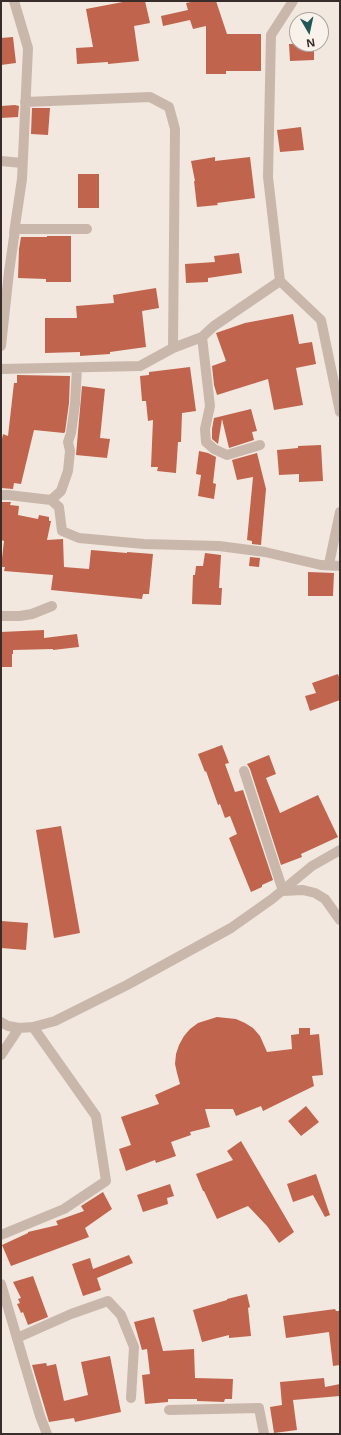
<!DOCTYPE html>
<html>
<head>
<meta charset="utf-8">
<style>
  body { margin:0 }
  #map { position:relative; width:341px; height:1435px; overflow:hidden; background:#f2e8df; font-family:"Noto Sans",sans-serif }
  canvas { display:block }
  .frame { position:absolute; inset:0; border:2px solid #382d2a; pointer-events:none }
  .north { position:absolute; left:289px; top:12px; width:40px; height:40px; box-sizing:border-box; background:#f9f2eb; border:1px solid #aca39e; border-radius:50%; rotate:171deg; font-size:11px; font-weight:700; line-height:16px; text-align:center; color:#382d2a }
  .north::after { content:''; display:block; margin:auto; width:14px; height:18px; background:#215758; clip-path:polygon(50% 0,100% 100%,50% 72%,0 100%) }
</style>
</head>
<body>
<div id="map">
<canvas width="341" height="1435"></canvas>
<div class="frame"></div>
<div class="north">N</div>
</div>
<script>
const ctx = document.querySelector('canvas').getContext('2d');
ctx.lineJoin = 'round';
function fill(path, color) { ctx.fillStyle = color; ctx.fill(path, 'evenodd'); }
const poly = rows => new Path2D(rows.map(r => 'M' + r).join(''));
function trace(path, color, width, dash) { ctx.strokeStyle = color; ctx.lineWidth = width; ctx.lineCap = dash ? 'butt' : 'round'; ctx.setLineDash(dash || []); ctx.stroke(path); }
fill(poly([
  [128,1,145,1,150,23,134,26,139,61,108,64,108,62,77,64,76,48,93,47,86,9],
  [196,1,216,1,227,34,261,34,261,71,226,71,226,74,206,74,206,26,193,29,190,20,163,26,161,16,188,10,186,3],
  [13,37,16,63,1,65,1,38],
  [289,44,314,44,314,60,290,61],
  [15,105,19,106,18,117,1,118,1,106],
  [32,108,50,108,48,135,31,134],
  [301,127,304,150,280,152,277,130],
  [215,157,215,161,250,157,255,198,217,203,218,205,197,207,194,181,195,181,191,161],
  [78,174,99,174,99,208,78,208],
  [47,236,71,236,71,282,46,282,46,279,18,278,19,249,21,237,47,237],
  [239,253,242,273,208,278,208,282,186,283,185,264,215,262,214,256],
  [156,288,159,308,142,311,146,347,110,352,110,354,80,356,80,352,45,353,45,318,77,318,76,306,114,303,113,295],
  [293,314,299,344,312,342,316,364,296,368,303,405,274,410,268,379,217,395,214,385,212,366,226,361,216,333,245,323],
  [190,367,196,411,182,413,181,442,178,442,176,473,157,471,158,467,151,467,153,420,148,421,146,401,142,401,140,376,149,375,149,372],
  [17,375,70,376,69,403,65,432,64,433,34,430,21,484,14,483,13,489,1,488,1,444,3,434,8,436,14,383,17,383],
  [82,386,105,389,100,438,110,439,107,458,76,455],
  [251,409,257,431,252,432,254,440,229,448,222,419,218,444,212,439,212,429,214,418],
  [321,445,323,481,299,482,299,474,279,475,277,450,298,448,298,446],
  [199,451,208,453,216,457,213,483,216,484,214,499,198,496,201,475,196,474],
  [257,453,266,489,261,545,252,544,252,541,247,540,253,477,237,480,232,460],
  [1,502,11,502,10,505,19,506,18,515,38,519,39,515,49,517,49,521,51,521,47,540,63,539,64,567,89,569,91,550,127,553,127,552,153,554,149,594,143,594,142,599,51,590,53,575,4,571,5,567,1,567,4,541,1,540],
  [205,553,221,555,219,588,222,588,221,605,192,604,193,575,195,575,196,566,203,566],
  [250,557,260,558,259,567,249,566],
  [308,572,334,573,333,596,308,596],
  [44,630,44,638,77,634,79,647,53,650,53,649,13,650,13,654,12,654,12,667,1,667,1,632],
  [338,674,340,680,340,700,310,711,305,696,316,693,312,683],
  [222,745,229,763,225,764,235,792,243,790,273,880,262,885,262,887,251,892,229,838,237,834,230,816,225,818,220,804,218,805,206,771,205,772,198,754],
  [269,755,276,774,266,778,280,813,318,795,338,837,301,854,302,857,281,865,250,769,247,764],
  [61,826,80,933,54,938,36,830],
  [1,921,28,923,26,950,1,948],
  [217,1017,236,1019,245,1023,253,1028,260,1036,267,1052,292,1049,291,1035,299,1034,299,1028,310,1028,310,1035,319,1034,323,1075,312,1076,314,1086,263,1111,261,1106,236,1116,233,1109,205,1109,210,1127,190,1132,191,1135,171,1142,176,1156,156,1163,155,1160,126,1171,119,1149,131,1145,121,1117,159,1104,155,1095,180,1084,177,1073,175,1064,176,1054,179,1045,184,1036,190,1029,198,1023],
  [306,1106,319,1122,301,1136,288,1121],
  [241,1141,294,1232,279,1243,267,1226,248,1206,217,1219,204,1191,203,1191,196,1174,233,1160,227,1151],
  [316,1174,330,1215,325,1217,313,1195,293,1202,287,1184],
  [170,1184,174,1196,167,1198,168,1204,143,1212,137,1195],
  [103,1192,112,1209,85,1228,89,1237,11,1266,2,1245,28,1233,28,1232,58,1225,56,1221,84,1211,81,1206],
  [129,1255,133,1263,97,1278,101,1290,83,1296,72,1264,90,1258,93,1269],
  [33,1276,48,1317,28,1325,23,1312,21,1313,17,1304,20,1303,18,1299,21,1298,13,1282],
  [247,1294,250,1307,248,1308,251,1336,229,1338,229,1335,202,1342,193,1310,227,1300,227,1299],
  [335,1309,336,1311,340,1311,340,1365,333,1366,329,1332,286,1338,283,1316],
  [154,1317,163,1351,194,1349,195,1378,233,1379,232,1399,225,1399,224,1402,197,1401,197,1399,168,1399,168,1402,145,1404,142,1375,150,1374,147,1349,142,1350,134,1322],
  [110,1356,121,1412,75,1422,74,1418,49,1422,32,1365,46,1363,47,1366,56,1364,64,1401,88,1395,81,1362],
  [324,1378,325,1387,340,1384,340,1396,293,1400,297,1430,274,1433,270,1407,282,1405,280,1382]
]), '#c1644d');
trace(poly([
  [14,1,28,48,22,179,14,233],
  [25,102,150,97,169,107,175,129,173,348],
  [1,161,22,163],
  [280,281,268,177,271,35,293,1],
  [202,337,210,406,205,429,206,442,214,449,227,455,260,445],
  [1,346,9,272,15,230,19,229,87,229],
  [1,369,140,366,173,348,202,337,214,326,280,281,321,320,340,412],
  [1,495,8,495,51,500,59,507,62,531,79,538,144,544,219,546,265,552,321,565,340,566],
  [51,500,61,491,68,471,70,451,68,442,71,433,75,404,77,368],
  [329,564,340,512],
  [1,616,20,616,32,614,52,606],
  [244,771,283,891],
  [283,891,303,890,315,893,325,899,340,920],
  [1,1022,8,1026,19,1028,33,1027,55,1021,127,985,231,928,272,899,312,866,340,850],
  [1,1055,19,1028],
  [1,1235,64,1209,106,1181,96,1116,33,1027],
  [1,1284,40,1416,47,1434],
  [17,1338,71,1314,108,1301,121,1315,134,1347,131,1398],
  [169,1410,259,1408,264,1434]
]), '#cab7ab', 10);
</script>
</body>
</html>
